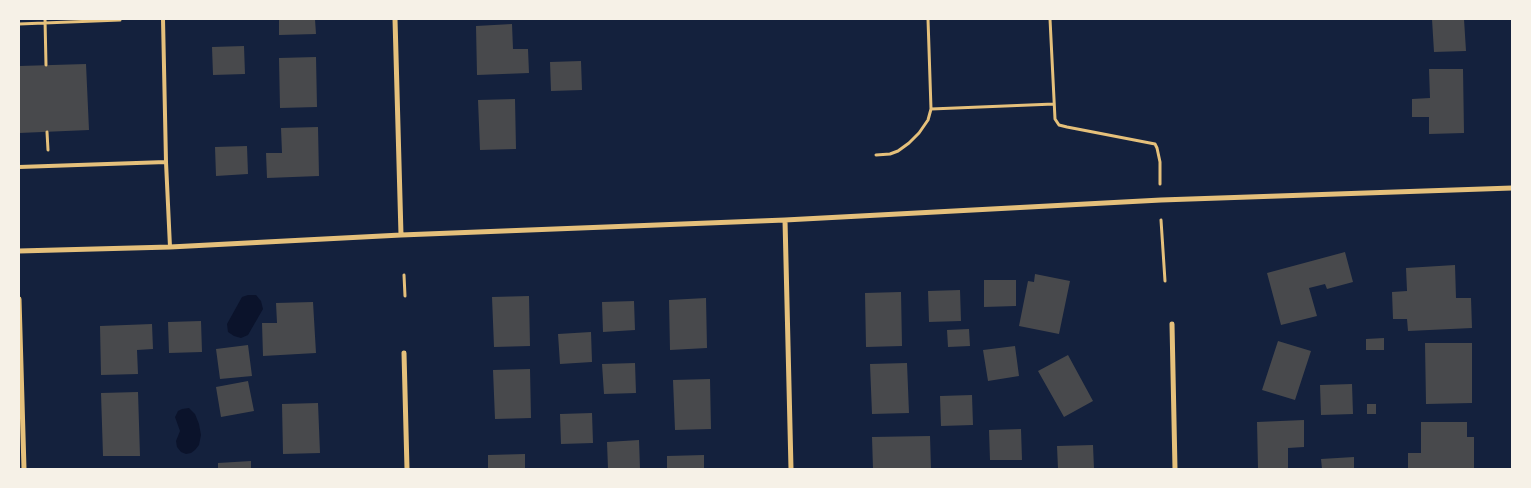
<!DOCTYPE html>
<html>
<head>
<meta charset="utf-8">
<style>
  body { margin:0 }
  #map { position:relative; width:1531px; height:488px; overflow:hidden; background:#14213d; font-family:Inter,sans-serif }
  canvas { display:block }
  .frame { position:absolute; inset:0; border:20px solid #f6f1e7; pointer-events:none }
</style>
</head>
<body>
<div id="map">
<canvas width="1531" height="488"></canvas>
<div class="frame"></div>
</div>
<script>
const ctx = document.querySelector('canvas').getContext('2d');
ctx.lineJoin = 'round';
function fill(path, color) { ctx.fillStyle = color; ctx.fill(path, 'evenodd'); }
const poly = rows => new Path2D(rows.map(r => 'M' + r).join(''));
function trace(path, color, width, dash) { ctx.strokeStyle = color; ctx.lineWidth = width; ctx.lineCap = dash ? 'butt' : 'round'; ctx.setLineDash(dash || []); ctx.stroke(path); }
fill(poly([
  [248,295,256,295,261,301,263,309,248,335,241,338,234,336,228,332,227,324,242,297],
  [189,408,195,414,199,424,201,435,199,445,195,450,191,453,186,454,181,452,177,447,176,441,180,431,175,417,178,411,182,409]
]), '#0b132b');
fill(poly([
  [279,19,315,19,316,34,279,35],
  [1432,19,1464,19,1466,51,1434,52],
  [512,24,513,49,528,49,529,73,477,75,476,26],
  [244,46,245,74,213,75,212,47],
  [316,57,317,107,280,108,279,58],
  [581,61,582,90,551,91,550,62],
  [86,64,89,130,19,133,19,66],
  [1429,69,1463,69,1464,133,1429,134,1429,117,1412,117,1412,99,1430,98],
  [515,99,516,149,480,150,478,100],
  [318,127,319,176,267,178,266,153,282,153,281,128],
  [247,146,248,174,216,176,215,147],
  [1345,252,1353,282,1327,289,1325,284,1309,288,1317,316,1281,325,1267,273],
  [1455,265,1456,298,1471,298,1472,328,1408,331,1407,319,1393,319,1392,292,1407,291,1406,268],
  [1035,274,1070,281,1059,334,1019,326,1028,281,1034,282],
  [984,280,1016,280,1016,306,984,307],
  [960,290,961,321,929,322,928,291],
  [901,292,902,346,866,347,865,293],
  [529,296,530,346,494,347,492,297],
  [706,298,707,348,670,350,669,300],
  [634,301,635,330,603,332,602,302],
  [313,302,316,353,263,356,262,323,277,323,276,303],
  [201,321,202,352,169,353,168,322],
  [152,324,153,349,137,350,138,374,101,375,100,326],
  [969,329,970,346,948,347,947,330],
  [591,332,592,362,560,364,558,334],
  [1384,338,1384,350,1366,350,1366,339],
  [1278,341,1311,351,1295,400,1262,390],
  [1425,343,1472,343,1472,403,1426,404],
  [248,345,252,376,220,379,216,349],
  [1015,346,1019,376,988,381,983,350],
  [1068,355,1093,401,1064,417,1038,371],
  [635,363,636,393,604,394,602,364],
  [907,363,909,413,872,414,870,364],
  [530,369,531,418,495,419,493,370],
  [710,379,711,429,675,430,673,380],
  [248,381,254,411,221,417,216,387],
  [1352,384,1353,414,1321,415,1320,385],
  [138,392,140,456,103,456,101,393],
  [972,395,973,425,941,426,940,396],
  [318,403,320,453,283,454,282,404],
  [1367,404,1376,404,1376,414,1367,414],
  [592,413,593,443,561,444,560,414],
  [1304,420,1304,447,1288,448,1288,469,1258,469,1257,422],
  [1421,422,1467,422,1467,437,1474,437,1474,469,1408,469,1408,453,1421,453],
  [1021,429,1022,460,990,460,989,430],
  [930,436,931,469,873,469,872,437],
  [639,440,640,469,608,469,607,442],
  [1093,445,1094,469,1058,469,1057,446],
  [525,454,525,469,488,469,488,455],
  [704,455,704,469,667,469,667,456],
  [1354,457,1354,469,1322,469,1321,459],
  [251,461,251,469,218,469,218,463]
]), '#48494c');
trace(poly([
  [45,19,46,65],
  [928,19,931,109],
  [1050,19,1055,119,1059,125,1067,127,1155,144,1157,148,1160,162,1160,184],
  [19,24,120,20],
  [47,132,48,150],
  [876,155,890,154,898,151,909,143,919,133,928,120,931,109,1054,104],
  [1161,220,1165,281],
  [404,275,405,296]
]), '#e5c07b', 3);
trace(poly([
  [166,162,170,247],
  [19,167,166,162,163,19]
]), '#e5c07b', 4);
trace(poly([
  [395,19,401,235],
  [785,220,791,469],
  [19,251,170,247,401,235,785,220,1161,200,1512,188],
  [19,299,24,469],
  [1172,324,1175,469],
  [404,353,407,469]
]), '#e5c07b', 5);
</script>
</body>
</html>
